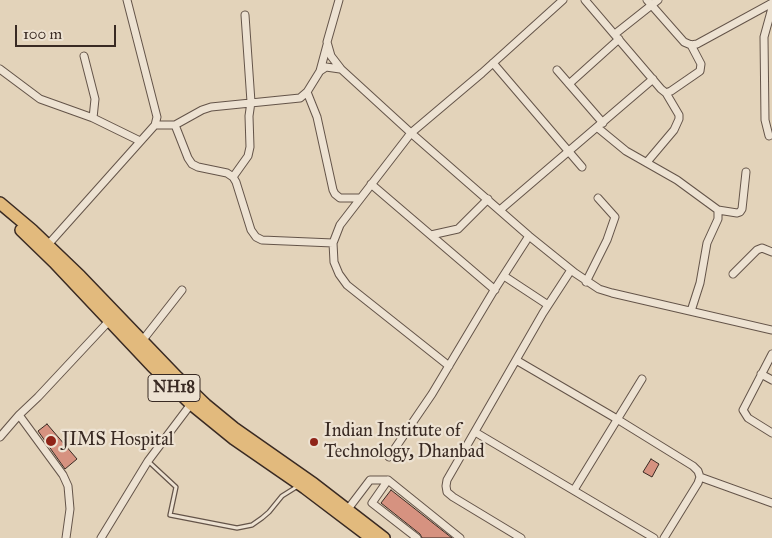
<!DOCTYPE html>
<html>
<head>
<meta charset="utf-8">
<style>
  body { margin:0 }
  #map { position:relative; width:772px; height:538px; overflow:hidden; background:#e3d3ba; font-family:"IM FELL Great Primer",serif }
  canvas { display:block }
  .scale { position:absolute; left:15px; top:25px; width:101px; height:22px; box-sizing:border-box; border:2px solid #392a23; border-top:0; padding-left:6px; font-size:15px; line-height:18px; white-space:nowrap; color:#392a23; -webkit-text-stroke:4px #ede2d2; paint-order:stroke }
</style>
</head>
<body>
<div id="map">
<canvas width="772" height="538"></canvas>
<div class="scale">100 m</div>
</div>
<script>
const ctx = document.querySelector('canvas').getContext('2d');
ctx.lineJoin = 'round';
function fill(path, color) { ctx.fillStyle = color; ctx.fill(path, 'evenodd'); }
const poly = rows => new Path2D(rows.map(r => 'M' + r).join(''));
function trace(path, color, width, dash) { ctx.strokeStyle = color; ctx.lineWidth = width; ctx.lineCap = dash ? 'butt' : 'round'; ctx.setLineDash(dash || []); ctx.stroke(path); }
function write(font, color, halo, rows, align = 'center') {
  ctx.font = font + ' "IM FELL Great Primer",serif'; ctx.lineWidth = 4.5; ctx.setLineDash([]); ctx.textBaseline = 'middle'; ctx.strokeStyle = halo; ctx.fillStyle = color; for (const [text, x, y, turn = 0] of rows) {
    ctx.save(); ctx.translate(x, y); ctx.rotate((+turn || 0) * Math.PI / 180); ctx.textAlign = isNaN(turn) ? turn : align; if (halo) ctx.strokeText(text, 0, 0); ctx.fillText(text, 0, 0); ctx.restore();
  }
}
const building = poly([
  [47,424,77,459,65,469,38,431,47,424],
  [651,459,659,464,652,477,643,472,651,459],
  [391,490,452,538,422,538,420,534,381,503,391,490]
]);
fill(building, '#d69280');
trace(building, '#392a23', 1);
const service = poly([
  [148,461,176,487,170,515,237,528,252,525,262,518,269,512,282,496,298,486]
]);
const minor = poly([
  [339,0,327,42,331,56,341,69,411,133,529,236,575,273,599,289,612,293,772,330],
  [585,0,661,89,666,93,671,91,700,71,701,64,691,45],
  [647,0,684,42,691,45,697,44,772,3],
  [615,34,658,0],
  [84,56,95,99,93,118],
  [493,63,582,167],
  [0,69,40,99,93,118,140,141],
  [557,70,603,123],
  [320,71,327,45],
  [569,84,619,39],
  [307,92,317,117,333,190,335,194,340,198,360,198],
  [155,125,175,125,202,110,211,107,300,98,307,92,320,71,326,67,340,69],
  [175,125,188,158,192,164,198,167,227,173,233,177,236,182,251,230,256,237,262,240,333,243],
  [598,128,626,151,677,180,718,210,718,219,707,243,700,283,691,311],
  [769,136,765,120,764,37,772,8],
  [647,162,674,130,679,119,679,115,666,93],
  [233,177,248,156,250,147,249,116,251,102,245,15],
  [371,184,495,290],
  [500,210,653,79],
  [718,210,737,213,740,212,742,209,746,172],
  [431,235,458,229,488,199],
  [46,247,155,125,157,117,127,0],
  [733,274,757,250,762,248,772,252],
  [504,276,548,305],
  [586,282,607,240,615,217,598,198],
  [142,341,182,290],
  [772,354,743,410,748,418,772,433],
  [516,360,617,419,693,466,698,471,700,477,698,483,664,538],
  [449,366,347,285,339,274,334,262,333,243,340,225,411,133,482,73,563,0],
  [761,374,772,380],
  [19,415,63,475,68,486,70,509,66,538],
  [475,432,654,538],
  [0,437,19,415,38,397,110,320],
  [389,457,432,394,493,292,529,236],
  [700,477,772,503],
  [574,490,642,379],
  [348,509,370,480,388,480],
  [101,538,148,461,191,404],
  [417,538,372,503,388,480,460,538],
  [521,538,453,497,447,492,446,486,447,480,543,313,571,270]
]);
const trunk = poly([
  [0,203,32,230,80,276,177,377,206,405,234,428,314,484,384,538],
  [21,230,54,262,152,366,191,404,234,439,305,488,371,538]
]);
trace(service, '#645449', 5.5);
trace(minor, '#645449', 9);
trace(trunk, '#392a23', 14);
trace(service, '#ede2d2', 3);
trace(minor, '#ede2d2', 7);
trace(trunk, '#e2ba7d', 11);
for (const [x, y, r, color] of [
  [51,441,6,"#8f2418"],
  [314,442,5,"#8f2418"]
]) { const dot = new Path2D(); dot.arc(x, y, r, 0, 2 * Math.PI); ctx.fillStyle = color; ctx.fill(dot); trace(dot, '#ede2d2', 2); }
for (const [x, y, w] of [
  [174,388,52]
]) { const box = new Path2D(); box.roundRect(x - w / 2, y - 13.5, w, 27, 4); ctx.fillStyle = '#ede2d2'; ctx.fill(box); trace(box, '#392a23', 1); }
write('bold 16px', '#392a23', null, [
  ["NH18",174,388]
]);
write('18px', '#392a23', '#ede2d2', [
  ["Indian Institute of",324,432],
  ["Technology, Dhanbad",324,453],
  ["JIMS Hospital",62,441]
], 'left');
</script>
</body>
</html>
